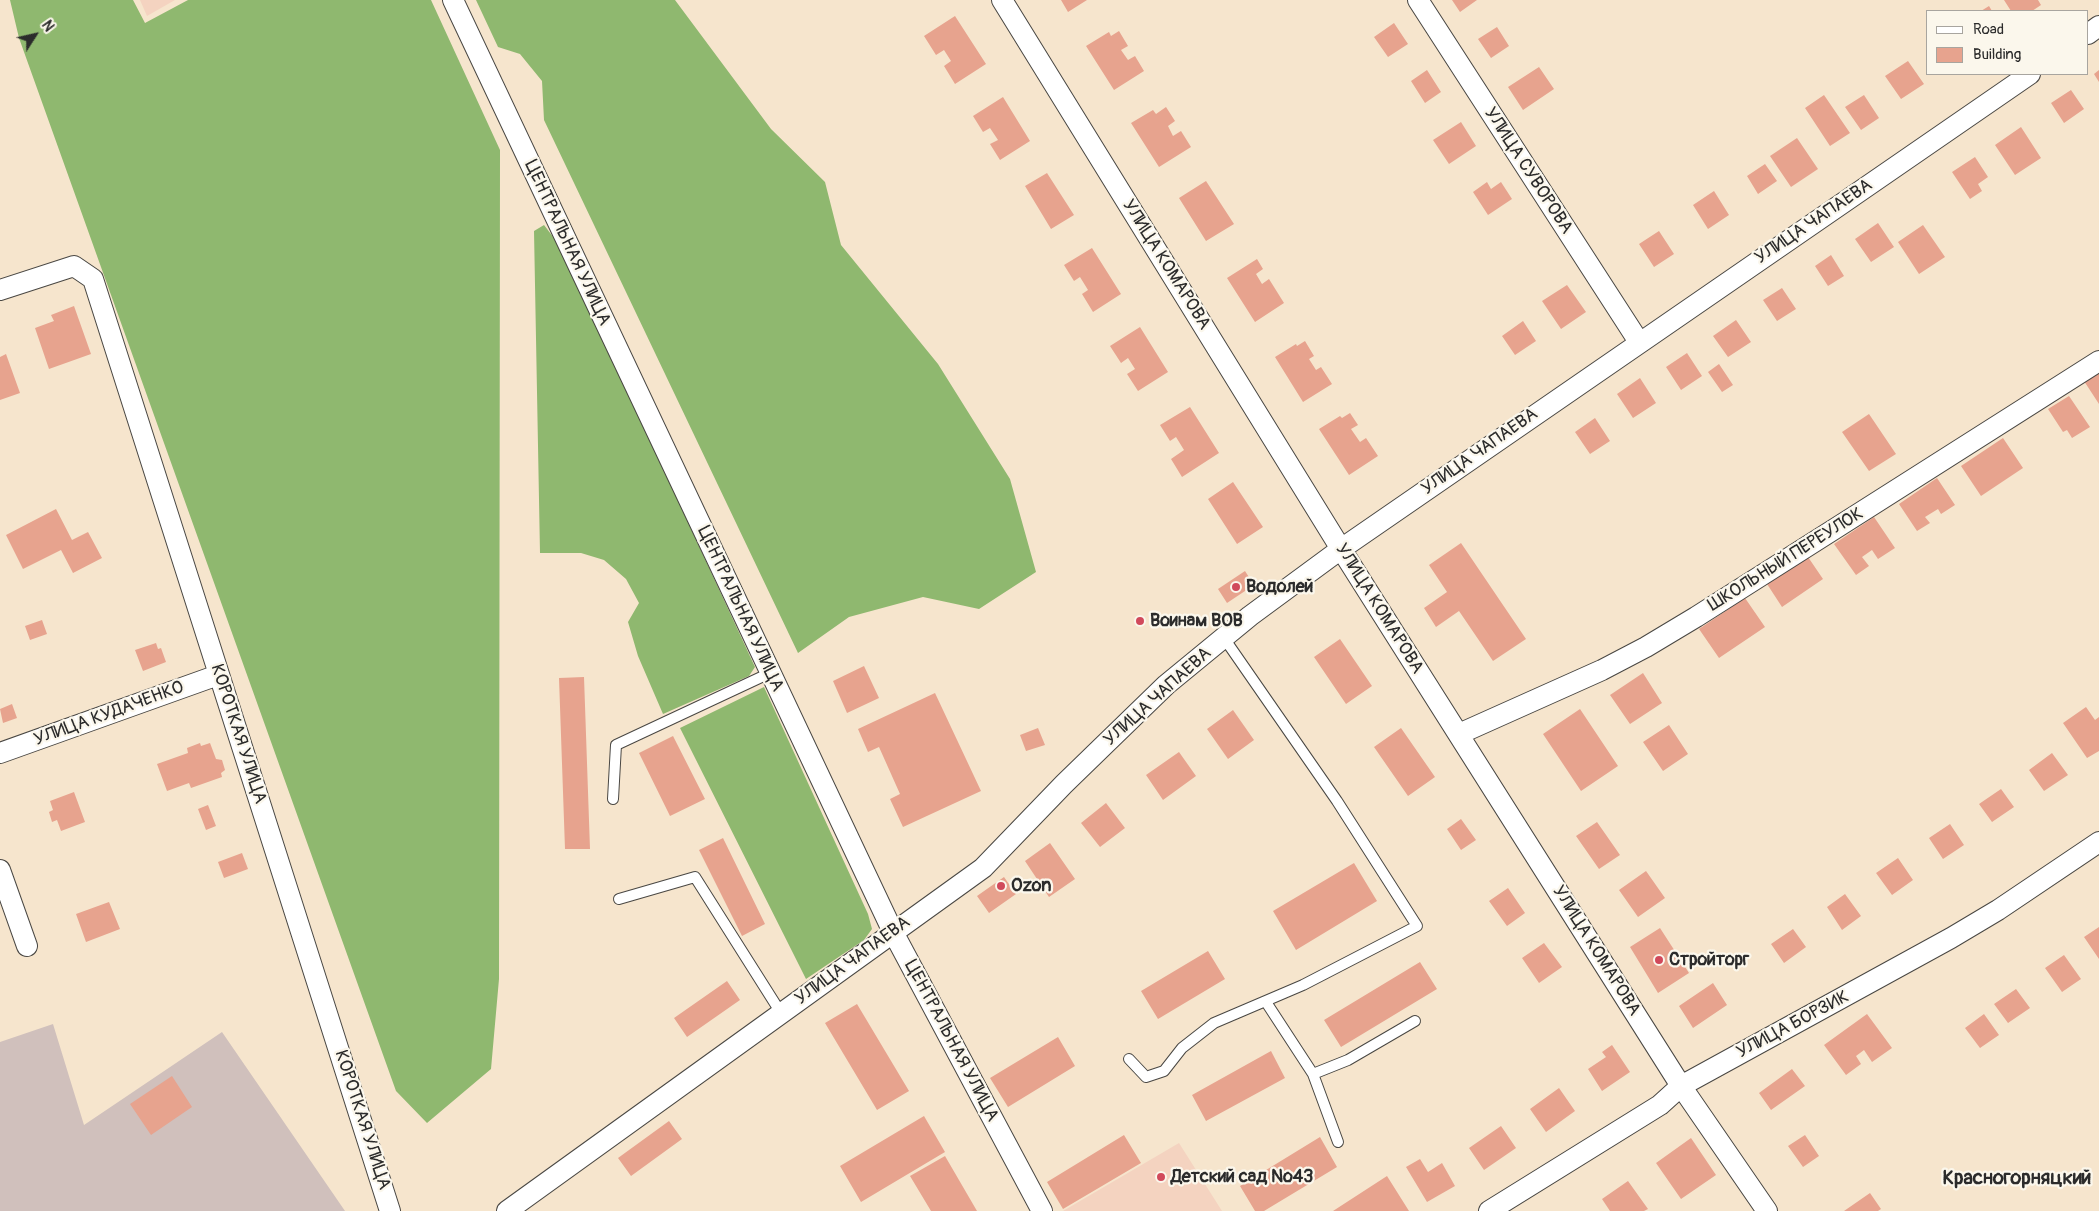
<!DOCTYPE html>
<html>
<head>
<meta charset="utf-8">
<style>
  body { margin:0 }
  #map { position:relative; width:2099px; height:1211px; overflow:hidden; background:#f6e5cd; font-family:Pangolin,sans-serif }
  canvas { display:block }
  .legend { position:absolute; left:1926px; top:10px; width:162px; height:65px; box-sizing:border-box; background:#fbf7ec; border:1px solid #a8a59f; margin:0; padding:6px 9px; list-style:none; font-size:15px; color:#2b2b2b }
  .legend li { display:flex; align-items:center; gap:10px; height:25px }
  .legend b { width:25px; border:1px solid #a8a59f }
  .north { position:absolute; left:10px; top:10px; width:50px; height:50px; -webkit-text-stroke:4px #fbf7ec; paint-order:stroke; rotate:55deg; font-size:14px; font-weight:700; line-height:20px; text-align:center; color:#2b2b2b }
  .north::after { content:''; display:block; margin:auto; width:18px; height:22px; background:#2b2b2b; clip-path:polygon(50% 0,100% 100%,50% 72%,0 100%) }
</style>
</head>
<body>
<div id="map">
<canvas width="2099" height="1211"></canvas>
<ul class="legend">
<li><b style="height:6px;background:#fff"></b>Road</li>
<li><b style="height:14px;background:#e7a38e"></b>Building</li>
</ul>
<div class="north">N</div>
</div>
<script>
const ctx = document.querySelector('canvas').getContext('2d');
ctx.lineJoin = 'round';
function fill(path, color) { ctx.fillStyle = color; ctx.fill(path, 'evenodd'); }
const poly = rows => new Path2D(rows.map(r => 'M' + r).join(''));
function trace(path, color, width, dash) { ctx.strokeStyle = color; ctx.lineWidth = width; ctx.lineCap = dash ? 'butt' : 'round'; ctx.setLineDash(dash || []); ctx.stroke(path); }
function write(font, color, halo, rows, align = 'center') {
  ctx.font = font + ' Pangolin,sans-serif'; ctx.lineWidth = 4.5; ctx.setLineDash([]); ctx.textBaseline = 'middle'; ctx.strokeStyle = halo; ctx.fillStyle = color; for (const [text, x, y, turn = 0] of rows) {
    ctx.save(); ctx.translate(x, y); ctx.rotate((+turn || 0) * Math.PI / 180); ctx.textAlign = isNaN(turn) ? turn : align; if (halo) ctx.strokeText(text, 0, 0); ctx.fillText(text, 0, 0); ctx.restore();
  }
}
fill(poly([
  [140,0,175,0,147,16],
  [1179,1143,1222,1211,1063,1211]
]), '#f4d3c0');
fill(poly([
  [53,1024,84,1125,222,1032,345,1211,0,1211,0,1042]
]), '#d0c0bc');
fill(poly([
  [10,0,133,0,145,23,188,0,431,0,500,150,499,979,491,1069,427,1123,396,1091,19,38],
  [476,0,675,0,771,129,825,182,841,245,938,364,1010,479,1036,572,979,609,923,597,849,617,798,653,544,120,542,81,520,54,498,47],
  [544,225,557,242,568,263,755,667,749,676,663,714,638,656,628,622,639,603,626,579,604,560,581,553,540,553,534,231],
  [764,687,868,914,872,929,864,940,806,979,680,728]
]), '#8fb86f');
fill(poly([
  [1061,0,1087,0,1068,12],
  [1452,0,1477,0,1460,12],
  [2004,0,2038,0,2041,5,2032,11,2011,11],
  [1989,6,1992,11,1981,11],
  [955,16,986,64,955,84,944,66,951,61,944,50,936,55,924,36],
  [1394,23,1408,44,1388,57,1374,37],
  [1497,27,1509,46,1491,58,1478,39],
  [1119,31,1128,46,1121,50,1128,60,1135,56,1144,71,1114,90,1086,46,1109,32,1111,36],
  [1908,61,1924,84,1901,99,1885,76],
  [1539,67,1554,89,1523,110,1508,87],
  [1427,70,1441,92,1425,103,1411,81],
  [2099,70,2099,82,2094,74],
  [2071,90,2084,109,2064,123,2051,103],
  [1824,95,1850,133,1830,146,1805,108],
  [1864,95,1879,118,1861,130,1845,107],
  [1003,97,1030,141,1000,160,990,144,998,140,990,128,983,132,973,116],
  [1166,107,1175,121,1168,126,1173,136,1181,131,1191,147,1159,167,1131,123,1153,110,1156,114],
  [1461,122,1476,146,1449,164,1433,140],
  [2021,127,2041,158,2015,175,1995,145],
  [1797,138,1818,169,1791,187,1770,156],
  [1975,157,1988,177,1978,184,1982,191,1970,199,1952,172],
  [1765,164,1777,181,1758,194,1747,176],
  [1047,173,1074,215,1051,229,1025,186],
  [1206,181,1234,224,1206,241,1179,198],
  [1487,182,1491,189,1501,182,1512,199,1488,215,1473,192],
  [1714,191,1729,215,1708,229,1693,205],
  [1878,223,1894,247,1871,262,1855,239],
  [1923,225,1945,257,1919,274,1898,242],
  [1659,231,1674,254,1654,267,1639,244],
  [1092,248,1121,294,1093,312,1082,294,1088,290,1080,277,1074,281,1064,265],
  [1831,255,1844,276,1828,286,1815,266],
  [1257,259,1263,269,1256,274,1262,284,1269,279,1284,303,1255,322,1227,278],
  [1567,285,1586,312,1561,329,1542,301],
  [1782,288,1796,309,1777,321,1763,300],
  [74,306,91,354,49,369,35,328,54,321,51,315],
  [1736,320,1751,342,1728,357,1713,336],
  [1523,321,1536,341,1515,355,1502,336],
  [1140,327,1168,372,1138,391,1127,374,1135,369,1128,358,1121,363,1110,346],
  [1305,341,1314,356,1309,359,1316,370,1321,367,1332,384,1303,402,1275,357,1296,344,1297,346],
  [1687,353,1702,376,1681,390,1666,367],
  [6,354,20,393,0,400,0,357],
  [1719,364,1733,385,1722,392,1708,372],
  [2099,371,2099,404,2084,381],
  [1640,378,1656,403,1633,418,1617,394],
  [2069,396,2090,427,2072,438,2067,430,2063,432,2048,409],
  [1190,407,1219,453,1182,477,1171,459,1184,450,1176,437,1170,441,1160,425],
  [1350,413,1358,425,1351,429,1360,442,1366,438,1378,456,1349,475,1319,429,1340,416,1342,418],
  [1869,414,1896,454,1869,471,1842,432],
  [1595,418,1610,441,1590,454,1575,432],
  [2003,438,2023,468,1981,496,1961,466],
  [1937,478,1955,505,1941,514,1938,509,1925,517,1930,523,1917,531,1899,504],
  [1233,482,1263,527,1237,544,1208,499],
  [56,509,72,540,88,532,102,558,73,573,61,550,23,569,6,535],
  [1874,517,1895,548,1878,559,1872,550,1862,557,1869,566,1856,575,1834,544],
  [1461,543,1526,639,1493,661,1459,611,1436,627,1424,608,1447,592,1429,565],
  [1808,557,1823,579,1782,607,1767,584],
  [1245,571,1254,585,1227,603,1218,589],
  [1745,598,1765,627,1719,658,1699,629],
  [42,620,47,634,30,640,25,626],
  [1340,639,1372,686,1346,704,1314,657],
  [156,643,158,649,161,648,166,662,143,671,135,650],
  [864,666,879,698,847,713,833,681],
  [1643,673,1662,703,1630,724,1610,695],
  [584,677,590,849,565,849,559,678],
  [935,693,981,791,903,827,890,799,900,794,879,747,868,752,858,729],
  [12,704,17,718,3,723,0,709],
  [2086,707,2095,720,2099,717,2099,751,2087,758,2063,723],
  [1580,709,1618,766,1581,791,1543,734],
  [1233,710,1254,740,1228,759,1207,729],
  [1669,725,1688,754,1663,771,1643,742],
  [1038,728,1045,745,1026,751,1020,735],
  [1401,728,1435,777,1408,796,1374,747],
  [673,736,705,799,670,816,639,753],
  [200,743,201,746,210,743,216,759,222,760,225,770,221,773,222,777,191,788,189,783,167,791,157,764,188,753,187,748],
  [1179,752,1196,776,1163,800,1146,775],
  [2052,753,2068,775,2044,791,2029,770],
  [2001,789,2014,807,1992,822,1979,804],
  [74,792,85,822,61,831,57,820,52,822,49,812,53,810,50,801],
  [1106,803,1125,828,1100,847,1081,823],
  [208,805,216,826,206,830,198,809],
  [1461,819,1476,840,1461,850,1447,829],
  [1597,822,1620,855,1599,869,1576,836],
  [1950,824,1964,845,1943,859,1929,838],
  [723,838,765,924,742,936,699,850],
  [1050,843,1075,879,1049,897,1025,861],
  [242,853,248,869,224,878,218,862],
  [1898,858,1913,880,1892,895,1876,873],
  [1354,863,1377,901,1296,950,1273,911],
  [1646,871,1665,898,1638,917,1619,890],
  [1004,877,1016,894,989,913,977,896],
  [1508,888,1525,913,1507,926,1489,901],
  [1845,894,1861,916,1842,930,1827,907],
  [109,902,120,929,86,942,76,914],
  [2099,927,2099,959,2084,937],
  [1660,928,1689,973,1658,993,1630,947],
  [1793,929,1806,947,1784,963,1771,944],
  [1544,943,1562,967,1539,983,1522,958],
  [1208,951,1225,979,1158,1019,1141,991],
  [2064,955,2081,979,2062,992,2045,968],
  [1420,962,1437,989,1341,1047,1324,1020],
  [727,981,740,1000,687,1037,674,1018],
  [1713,983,1727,1005,1693,1028,1679,1006],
  [2016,989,2030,1008,2008,1023,1994,1004],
  [857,1004,909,1091,877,1110,825,1023],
  [1867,1014,1892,1048,1872,1062,1864,1050,1856,1056,1861,1064,1846,1075,1824,1045],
  [1984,1014,1999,1035,1980,1048,1965,1028],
  [1058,1037,1075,1066,1008,1107,990,1078],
  [1612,1045,1630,1072,1602,1091,1588,1069,1606,1057,1602,1052],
  [1271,1051,1285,1078,1206,1121,1192,1095],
  [1792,1069,1805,1086,1771,1110,1759,1093],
  [172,1076,192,1107,151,1135,130,1104],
  [1559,1088,1575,1111,1546,1132,1530,1109],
  [924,1116,945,1152,861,1202,840,1166],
  [669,1121,682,1139,631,1176,618,1158],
  [1501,1126,1516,1148,1484,1170,1469,1148],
  [1124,1135,1141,1163,1063,1209,1047,1182],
  [1805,1135,1819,1156,1803,1167,1788,1146],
  [1320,1137,1337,1167,1264,1211,1255,1211,1240,1186],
  [1691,1138,1716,1175,1681,1199,1656,1163],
  [945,1156,977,1211,931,1211,910,1176],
  [1420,1159,1428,1172,1442,1163,1455,1186,1427,1202,1406,1167],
  [1387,1176,1409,1211,1333,1211],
  [1628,1181,1648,1209,1644,1211,1610,1211,1602,1199],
  [1870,1193,1881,1209,1878,1211,1844,1211]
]), '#e7a38e');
const service = poly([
  [613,799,616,745,770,673],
  [619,899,695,877,781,1013],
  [1266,1002,1313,1074,1338,1142],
  [1129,1059,1146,1077,1164,1071,1182,1048,1214,1023,1303,985,1417,926,1337,801,1224,638],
  [1313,1074,1348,1060,1415,1021]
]);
const minor = poly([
  [453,0,893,932,1042,1211],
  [1002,0,1341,549,1681,1086,1767,1211],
  [1418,0,1639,342],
  [2088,34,2099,26],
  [0,290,74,266,93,279,390,1211],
  [1459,734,1602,670,1646,647,1696,617,2099,361],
  [0,753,218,675],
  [0,870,27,946],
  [507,1211,983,868,1064,784,1166,685,1250,616,1341,549,2030,74],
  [1489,1211,1660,1105,1681,1086,1951,938,1998,910,2099,842]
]);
trace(service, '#494743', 12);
trace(minor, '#494743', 22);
trace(service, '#fff', 10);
trace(minor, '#fff', 20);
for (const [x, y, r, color] of [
  [1236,587,5,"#d1495b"],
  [1140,621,5,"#d1495b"],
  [1001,886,5,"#d1495b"],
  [1659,960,5,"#d1495b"],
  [1161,1177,5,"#d1495b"]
]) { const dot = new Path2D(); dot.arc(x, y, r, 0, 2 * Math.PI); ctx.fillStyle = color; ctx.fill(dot); trace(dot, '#fbf7ec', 2); }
write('18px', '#2b2b2b', '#fbf7ec', [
  ["УЛИЦА СУВОРОВА",1528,171,57],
  ["УЛИЦА ЧАПАЕВА",1814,222,-34],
  ["ЦЕНТРАЛЬНАЯ УЛИЦА",567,243,65],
  ["УЛИЦА КОМАРОВА",1166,265,58],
  ["УЛИЦА ЧАПАЕВА",1480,452,-35],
  ["ШКОЛЬНЫЙ ПЕРЕУЛОК",1786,560,-32],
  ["ЦЕНТРАЛЬНАЯ УЛИЦА",740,609,65],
  ["УЛИЦА КОМАРОВА",1379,609,58],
  ["УЛИЦА ЧАПАЕВА",1158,697,-42],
  ["УЛИЦА КУДАЧЕНКО",109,714,-20],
  ["КОРОТКАЯ УЛИЦА",238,734,72],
  ["УЛИЦА КОМАРОВА",1596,951,58],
  ["УЛИЦА ЧАПАЕВА",853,961,-36],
  ["УЛИЦА БОРЗИК",1793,1025,-28],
  ["ЦЕНТРАЛЬНАЯ УЛИЦА",951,1041,62],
  ["КОРОТКАЯ УЛИЦА",362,1120,72]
]);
write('bold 18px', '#2b2b2b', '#fbf7ec', [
  ["Водолей",1246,587],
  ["Воинам ВОВ",1150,621],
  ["Ozon",1011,886],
  ["Стройторг",1669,960],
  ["Детский сад №43",1171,1177]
], 'left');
write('bold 20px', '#2b2b2b', '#fbf7ec', [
  ["Красногорняцкий",2017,1179]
]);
</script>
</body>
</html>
